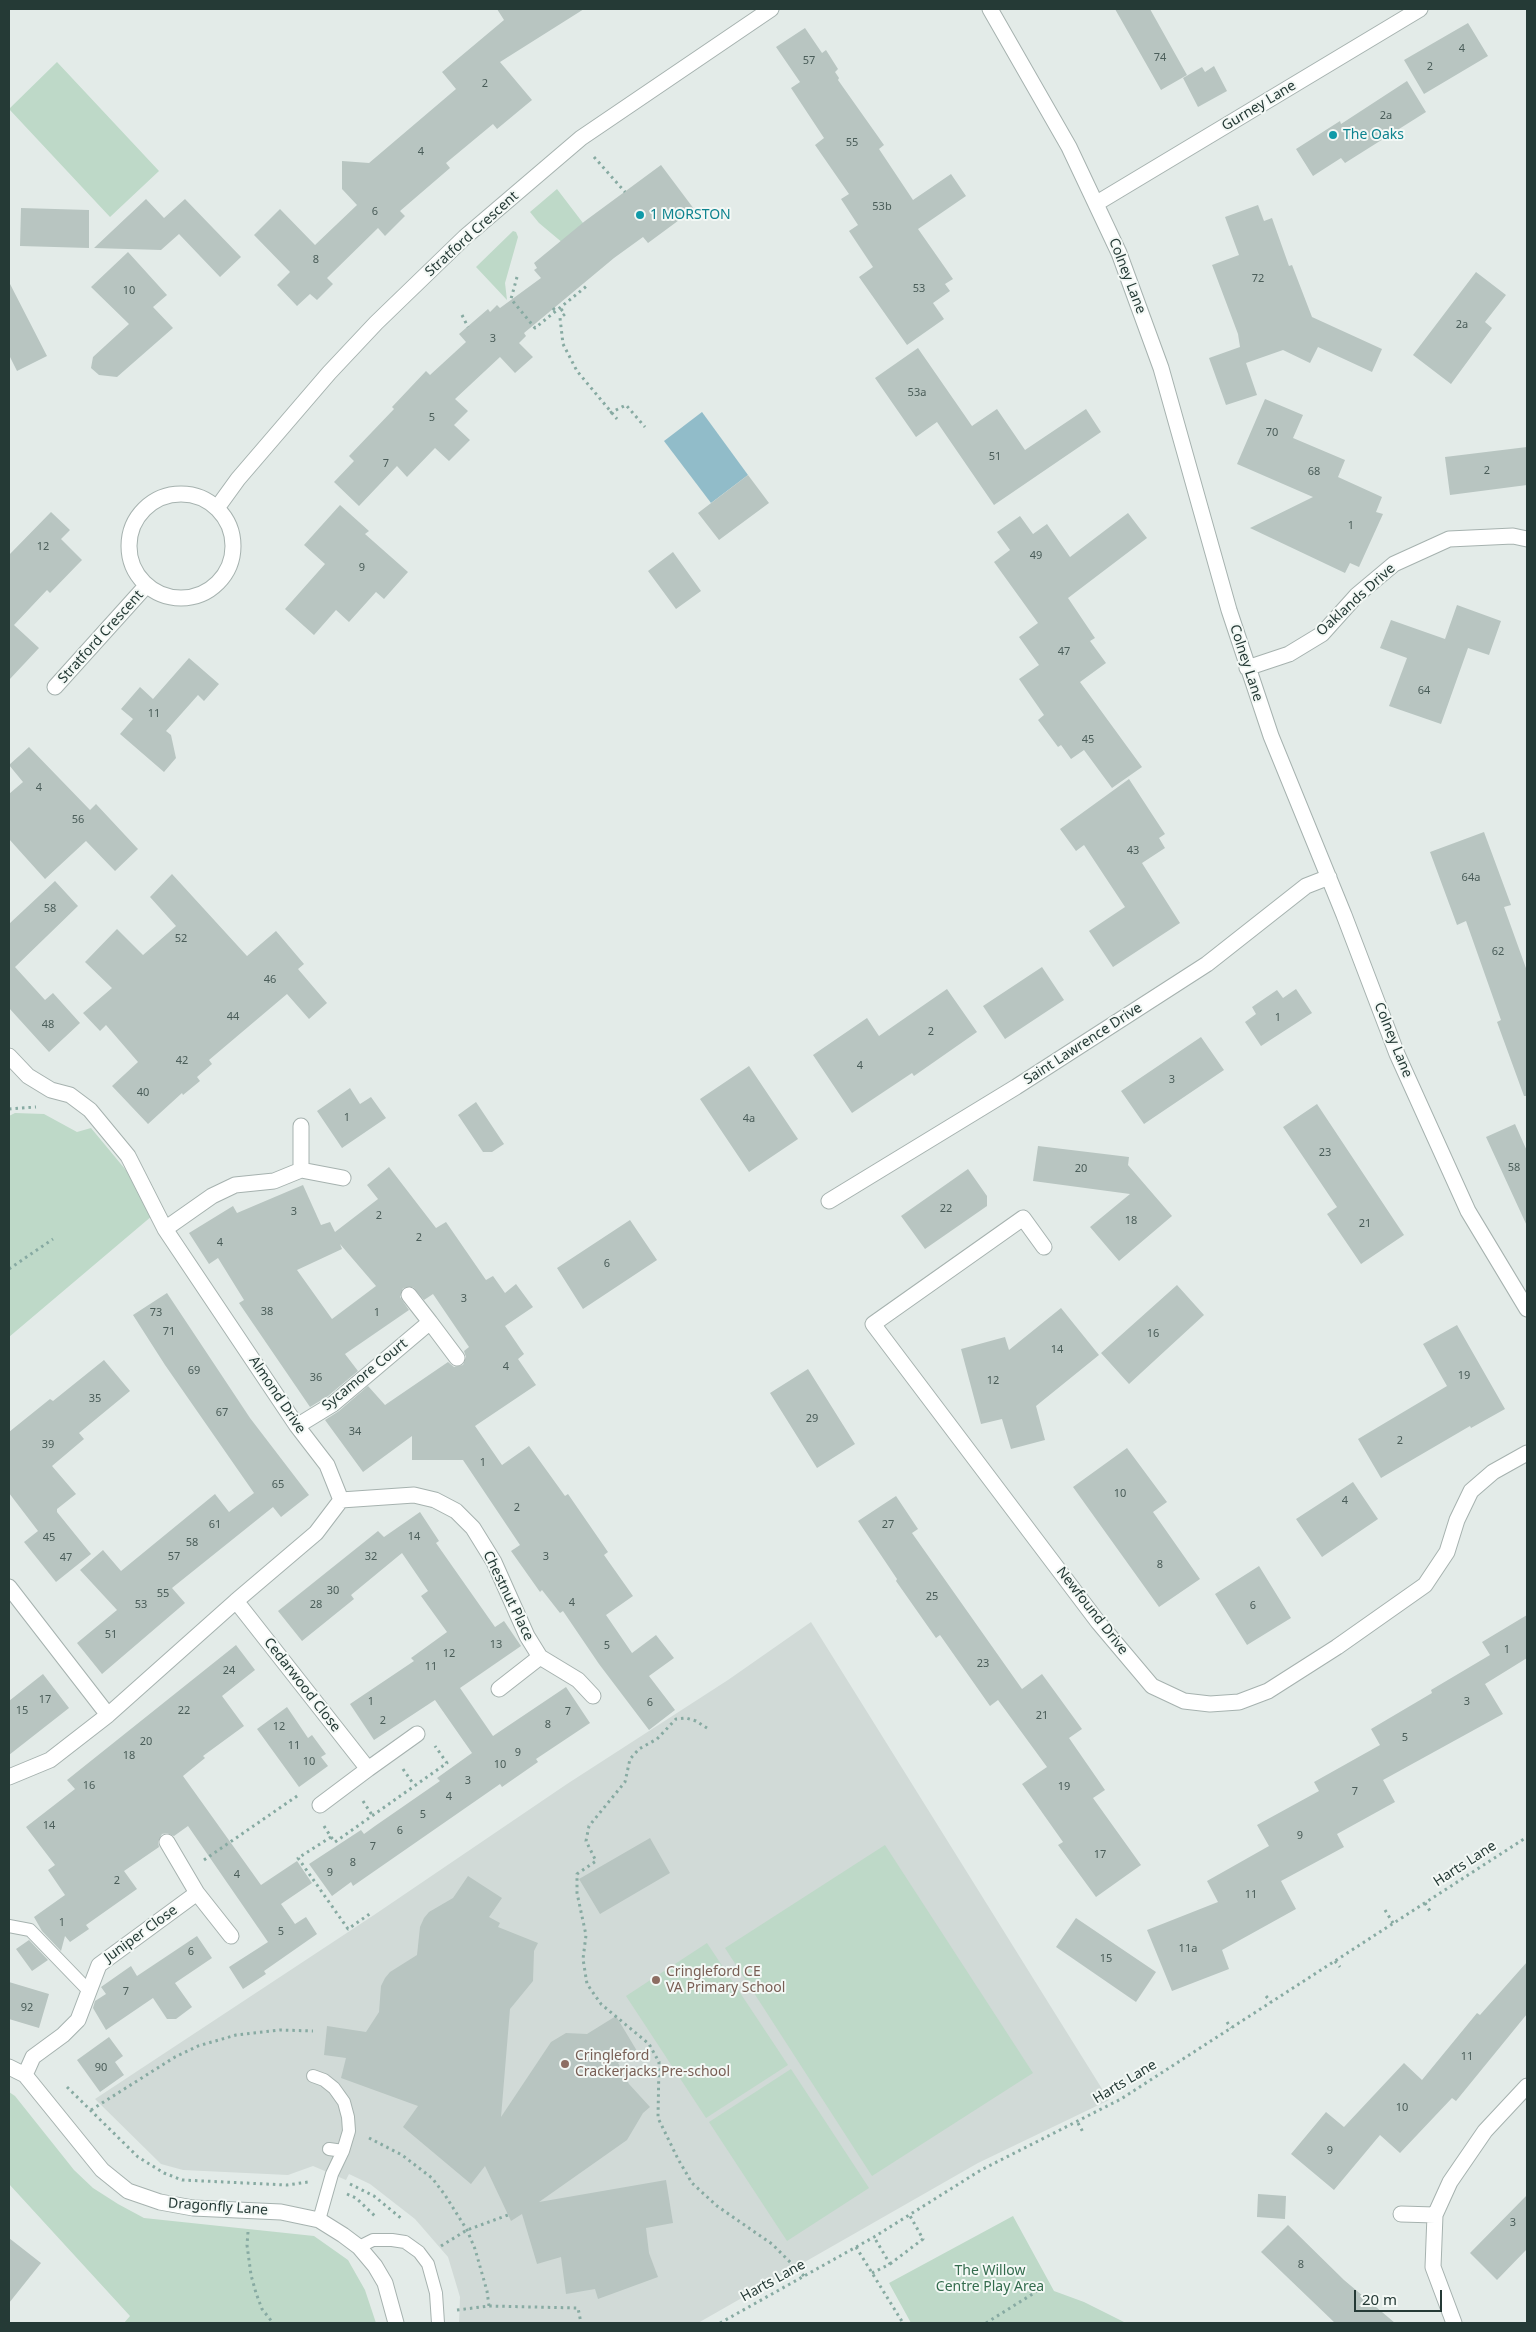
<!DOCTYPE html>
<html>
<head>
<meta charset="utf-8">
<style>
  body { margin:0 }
  #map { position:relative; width:1536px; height:2332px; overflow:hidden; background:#e3ebe8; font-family:"Noto Sans",sans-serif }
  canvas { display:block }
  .frame { position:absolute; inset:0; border:10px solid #253a36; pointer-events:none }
  .scale { position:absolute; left:1354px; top:2290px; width:88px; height:22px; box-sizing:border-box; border:2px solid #253a36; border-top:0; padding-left:6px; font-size:15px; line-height:18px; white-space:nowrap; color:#253a36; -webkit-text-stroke:4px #f3f8f5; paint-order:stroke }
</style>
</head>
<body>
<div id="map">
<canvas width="1536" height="2332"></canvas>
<div class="frame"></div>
<div class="scale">20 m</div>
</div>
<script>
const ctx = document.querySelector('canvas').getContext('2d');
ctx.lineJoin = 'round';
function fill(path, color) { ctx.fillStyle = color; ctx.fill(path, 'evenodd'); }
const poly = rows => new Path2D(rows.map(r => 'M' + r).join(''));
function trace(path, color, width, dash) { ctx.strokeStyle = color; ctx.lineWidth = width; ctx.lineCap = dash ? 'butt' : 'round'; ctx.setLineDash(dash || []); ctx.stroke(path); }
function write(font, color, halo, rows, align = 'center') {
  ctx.font = font + ' "Noto Sans",sans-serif'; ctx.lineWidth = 4; ctx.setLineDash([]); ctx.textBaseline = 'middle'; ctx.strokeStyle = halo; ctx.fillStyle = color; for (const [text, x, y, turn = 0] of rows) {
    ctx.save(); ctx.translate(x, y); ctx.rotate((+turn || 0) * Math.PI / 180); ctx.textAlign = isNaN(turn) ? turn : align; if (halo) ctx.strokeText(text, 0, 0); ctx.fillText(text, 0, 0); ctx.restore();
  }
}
fill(poly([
  [811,1622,1109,2100,978,2163,698,2323,459,2323,460,2297,448,2257,415,2219,370,2184,349,2174,346,2180,313,2166,288,2175,183,2170,161,2164,95,2099,374,1915,567,1784,728,1680]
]), '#d1dad7');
fill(poly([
  [57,62,159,171,110,217,9,109],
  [557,189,599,244,564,244,539,223,530,212],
  [513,231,516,232,518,237,505,283,507,300,476,267],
  [15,1113,44,1114,77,1132,91,1128,159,1210,9,1337,9,1116],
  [885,1845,1033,2073,872,2176,725,1948],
  [707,1943,788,2065,706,2118,626,1996],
  [791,2069,869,2188,787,2241,709,2122],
  [9,2092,15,2096,74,2170,93,2188,118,2204,144,2218,314,2236,348,2260,365,2290,376,2323,124,2323,130,2316,9,2184],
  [1013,2216,1054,2291,1084,2302,1126,2323,911,2323,889,2283]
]), '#bed9c8');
fill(poly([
  [702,412,748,475,711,503,664,441]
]), '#91bcc9');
fill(poly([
  [497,9,584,9,500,62,532,100,497,129,493,124,446,163,450,168,400,211,405,216,385,236,378,228,327,278,333,284,317,300,310,294,297,306,277,285,290,272,254,235,280,209,315,245,357,205,342,189,342,161,369,163,456,89,442,72,504,20],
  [1115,9,1150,9,1187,75,1161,90],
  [1468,23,1488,56,1424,94,1404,60],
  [805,28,822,53,826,50,838,69,835,72,839,78,838,80,884,145,879,149,913,200,951,174,966,196,918,229,953,279,945,284,950,291,933,303,944,319,907,345,859,277,873,267,849,231,858,225,841,199,849,194,815,145,824,138,791,88,800,82,776,47],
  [1214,66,1227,91,1198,107,1183,78,1202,67,1205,72],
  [1407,81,1426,112,1345,163,1341,158,1313,176,1296,149,1340,121,1341,124],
  [661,165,694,209,648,243,643,237,614,258,524,333,526,336,519,343,533,357,515,373,500,357,455,399,468,411,454,425,470,440,449,461,435,448,407,477,397,466,359,506,334,482,354,461,349,456,394,409,392,407,426,371,430,375,466,342,459,334,488,309,490,312,497,305,500,308,541,278,534,270,537,268,534,263,585,221],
  [146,199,164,218,185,199,241,257,220,277,179,234,161,250,94,248],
  [1258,205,1264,221,1272,218,1289,266,1292,265,1312,317,1382,349,1372,372,1318,347,1310,363,1283,350,1246,363,1257,395,1226,405,1209,358,1240,347,1238,334,1212,265,1239,255,1225,217],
  [21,208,89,210,89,248,20,246],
  [128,252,167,295,153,307,173,328,117,377,99,375,91,368,93,357,129,324,91,287],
  [1476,272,1506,295,1485,322,1492,328,1451,384,1413,355],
  [9,282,47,356,17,371,9,355],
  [918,348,972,426,997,409,1025,450,1086,409,1101,432,994,505,937,422,916,437,875,378],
  [1265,399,1303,415,1293,438,1345,460,1338,477,1382,497,1376,512,1383,514,1359,567,1350,563,1345,573,1250,528,1313,497,1237,464],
  [1527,447,1527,485,1450,495,1445,457],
  [748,475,769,503,719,540,698,513],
  [340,505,369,531,365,534,408,572,384,599,376,592,349,622,336,610,314,635,285,609,325,564,304,545],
  [51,512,70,530,61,539,82,560,50,593,47,590,14,625,39,648,9,680,9,555],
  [1128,513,1147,538,1068,598,1095,638,1090,641,1106,663,1080,682,1142,767,1112,788,1084,750,1071,759,1061,745,1058,747,1038,720,1044,715,1019,679,1039,665,1019,637,1038,623,994,562,1010,550,997,532,1020,516,1033,534,1047,524,1070,557],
  [673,552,701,591,676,609,648,571],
  [1457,605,1501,621,1489,655,1468,648,1441,724,1389,706,1407,658,1380,648,1391,620,1445,639],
  [189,658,219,684,204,701,198,695,166,731,171,735,176,758,164,772,120,734,133,719,121,709,140,687,153,699],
  [29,747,90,810,96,804,138,849,115,871,86,841,45,879,9,839,9,794,23,782,9,765],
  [1129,779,1165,834,1159,838,1165,848,1142,863,1180,923,1113,967,1089,931,1125,907,1084,845,1076,851,1060,829],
  [1484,832,1511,905,1504,907,1527,971,1527,1096,1524,1096,1497,1022,1501,1020,1466,921,1457,925,1430,852],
  [172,874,247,956,276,931,304,964,298,969,327,1003,309,1019,287,994,209,1060,212,1064,197,1077,200,1081,183,1095,182,1093,148,1124,112,1086,138,1062,106,1025,100,1031,83,1013,112,988,85,962,117,929,143,955,176,926,150,897],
  [55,881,78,906,15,967,45,1000,53,993,80,1023,49,1052,9,1008,9,924],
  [1042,967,1064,1000,1005,1039,983,1006],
  [947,989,977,1032,914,1076,912,1073,852,1113,813,1055,867,1018,879,1036],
  [1296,989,1312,1013,1261,1046,1245,1022,1256,1014,1252,1007,1277,990,1283,998],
  [1201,1037,1224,1070,1144,1124,1121,1091],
  [749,1066,798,1139,749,1172,700,1099],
  [350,1088,360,1104,371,1097,386,1118,342,1148,317,1111],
  [476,1102,504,1144,492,1152,483,1152,458,1115],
  [1317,1104,1404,1235,1361,1264,1327,1214,1337,1207,1283,1127],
  [1515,1124,1527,1151,1527,1226,1486,1137],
  [1038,1146,1129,1157,1128,1165,1172,1216,1119,1261,1090,1227,1130,1194,1033,1181],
  [389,1167,436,1228,446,1222,486,1280,493,1276,505,1293,516,1284,533,1307,505,1326,524,1354,518,1359,536,1385,475,1426,502,1465,529,1446,565,1496,568,1494,608,1552,604,1555,633,1596,606,1615,632,1653,656,1635,674,1658,649,1676,675,1710,649,1730,599,1664,563,1611,560,1613,542,1590,540,1592,511,1551,520,1545,463,1460,412,1460,412,1436,363,1472,325,1420,339,1411,368,1386,385,1405,448,1362,454,1367,463,1365,466,1357,464,1351,469,1347,433,1294,424,1300,413,1287,403,1288,400,1297,409,1310,345,1354,358,1371,328,1396,310,1407,239,1303,244,1300,218,1258,209,1264,189,1233,233,1206,237,1213,303,1185,321,1225,330,1222,335,1232,378,1199,367,1185],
  [340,1244,376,1286,332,1319,297,1270,342,1249],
  [968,1169,987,1196,987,1206,925,1249,901,1216],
  [630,1220,657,1260,583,1309,557,1268],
  [1177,1285,1204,1315,1129,1384,1101,1353],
  [167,1293,250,1418,309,1495,281,1517,273,1507,172,1588,185,1603,102,1674,77,1643,117,1610,80,1570,103,1550,121,1571,215,1494,229,1512,254,1493,165,1365,133,1315],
  [1061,1308,1099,1355,1036,1406,1045,1440,1011,1449,1002,1419,981,1424,961,1349,1005,1337,1009,1350],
  [1457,1325,1505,1409,1471,1428,1470,1426,1381,1478,1358,1439,1447,1386,1423,1344],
  [104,1360,130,1391,79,1433,84,1439,52,1466,76,1494,57,1509,57,1512,91,1554,56,1582,24,1542,38,1531,9,1493,9,1432,50,1399,53,1401],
  [808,1369,855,1444,817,1468,770,1393],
  [1127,1448,1167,1502,1153,1512,1200,1579,1159,1607,1073,1487],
  [1353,1482,1378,1519,1322,1557,1296,1519],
  [896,1496,918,1529,912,1533,1022,1689,1042,1674,1082,1729,1069,1738,1105,1790,1093,1798,1141,1865,1096,1897,1058,1845,1063,1842,1022,1784,1047,1767,998,1700,990,1706,940,1635,936,1638,896,1581,897,1579,858,1521],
  [420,1512,439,1541,436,1543,495,1627,504,1621,521,1646,460,1688,493,1736,566,1687,590,1723,536,1759,538,1762,502,1787,500,1784,353,1886,351,1882,332,1896,309,1864,361,1830,364,1834,375,1826,440,1781,437,1778,472,1753,435,1700,374,1740,350,1704,414,1661,411,1658,447,1632,421,1596,428,1591,402,1553,351,1595,354,1599,302,1641,278,1611,378,1531,384,1537],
  [1259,1566,1291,1618,1247,1645,1215,1594],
  [1527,1615,1527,1658,1485,1684,1503,1714,1383,1780,1395,1802,1337,1834,1344,1847,1281,1881,1296,1909,1222,1950,1229,1969,1172,1991,1147,1930,1218,1902,1207,1881,1269,1846,1257,1825,1319,1791,1314,1782,1380,1745,1371,1729,1432,1693,1431,1690,1490,1655,1482,1642],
  [236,1645,255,1670,222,1696,244,1726,203,1756,205,1758,183,1776,261,1885,297,1861,312,1883,281,1904,295,1924,306,1917,317,1934,264,1971,266,1974,243,1989,229,1967,268,1942,188,1826,174,1836,167,1833,162,1834,158,1842,159,1847,124,1871,137,1889,86,1925,89,1929,70,1942,65,1936,61,1951,42,1931,34,1917,65,1895,48,1870,55,1865,26,1827,75,1789,67,1780],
  [43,1674,69,1708,9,1755,9,1701],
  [287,1707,308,1738,312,1735,326,1754,321,1757,328,1766,299,1787,257,1729],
  [650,1838,670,1873,600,1914,579,1879],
  [468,1876,502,1898,489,1917,500,1923,498,1927,538,1943,534,1951,533,1981,510,2009,501,2117,551,2042,566,2033,587,2034,616,2016,637,2051,618,2063,629,2084,650,2107,643,2113,627,2140,539,2202,666,2180,673,2223,646,2228,649,2253,658,2277,598,2299,595,2289,566,2294,561,2257,537,2264,522,2214,511,2221,485,2166,471,2184,403,2127,418,2106,341,2078,346,2058,324,2055,327,2026,366,2032,379,2012,381,1986,385,1978,390,1972,417,1955,420,1927,424,1918,429,1912,453,1898],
  [1076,1918,1156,1972,1136,2002,1056,1947],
  [197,1936,212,1958,175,1983,192,2007,176,2019,167,2019,153,1998,106,2030,93,2008,95,2001,106,1994,101,1987,131,1966,137,1976],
  [29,1940,48,1960,32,1971,16,1949],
  [1527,1962,1527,2014,1456,2101,1452,2098,1400,2153,1380,2135,1334,2190,1291,2154,1326,2112,1344,2127,1404,2063,1422,2080,1477,2013,1480,2015],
  [9,1982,49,1994,39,2028,9,2019],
  [109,2037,123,2056,115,2062,124,2075,100,2092,77,2060],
  [1258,2194,1286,2196,1285,2219,1257,2217],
  [1527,2195,1527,2249,1497,2280,1470,2253],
  [1288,2225,1344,2280,1395,2323,1335,2323,1261,2252],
  [9,2238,41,2263,9,2303]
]), '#b8c5c1');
const lane = poly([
  [9,1926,30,1930,88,1990],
  [313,2076,324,2080,334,2088,344,2102,348,2117,349,2131,343,2151,329,2149],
  [319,2220,332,2174,343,2151],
  [359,2247,373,2240,392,2240,405,2242,419,2252,428,2264,436,2293,438,2323]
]);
const street = poly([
  [990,9,1069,147,1119,253,1161,368,1229,610,1271,736,1344,915,1397,1054,1468,1211,1527,1309],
  [1097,203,1420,9],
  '129 546a52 52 0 1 1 104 0a52 52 0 1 1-104 0Z',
  [217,508,238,479,329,373,376,323,465,237,581,138,771,9],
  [1247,668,1289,654,1322,634,1357,595,1394,564,1449,539,1513,536,1527,539],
  [55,687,146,586],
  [9,1056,28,1076,51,1090,70,1095,90,1110,128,1156,165,1229,297,1426,327,1465,341,1500,316,1533,236,1601,108,1715,50,1760,9,1777],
  [301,1126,301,1170],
  [829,1201,1016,1087,1207,964,1306,886,1329,877],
  [165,1229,212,1196,235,1185,274,1181,301,1170,343,1178],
  [1044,1247,1023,1218,873,1324,1098,1622,1152,1686,1184,1701,1210,1704,1239,1702,1268,1691,1337,1647,1425,1585,1447,1552,1457,1520,1471,1491,1493,1472,1527,1453],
  [430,1322,457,1358],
  [297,1426,333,1404,430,1322,409,1295],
  [341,1500,414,1495,435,1500,456,1511,473,1528,494,1562,527,1636,540,1657,578,1680,593,1696],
  [9,1587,108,1715],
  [236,1601,368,1769,417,1734],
  [499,1689,540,1657],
  [320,1805,368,1769],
  [197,1893,231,1936],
  [9,2067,25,2075,102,2170,128,2191,160,2202,193,2208,281,2212,319,2220,343,2235,359,2247,375,2266,385,2283,396,2323],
  [25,2075,33,2057,63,2035,78,2020,99,1965,197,1893,167,1842],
  [1401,2214,1435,2215],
  [1454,2323,1433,2267,1435,2215,1450,2182,1485,2131,1527,2086]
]);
trace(lane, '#a6b2af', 14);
trace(street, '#a6b2af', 17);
trace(poly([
  [594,157,625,192],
  [517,277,511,299,535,328,588,285],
  [553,308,556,312],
  [561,309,565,314,560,318,563,344,577,371,617,419],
  [462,315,468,327],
  [610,413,626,405,645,427],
  [9,1109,36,1107],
  [9,1269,53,1239],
  [707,1728,696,1721,686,1718,676,1719,657,1739,639,1749,630,1759,625,1782,589,1826,586,1841,596,1861,577,1874,577,1893,586,1935,583,1959,587,1984,601,2004,649,2044,659,2062,658,2118,678,2159,692,2183,717,2206,772,2244,804,2276],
  [403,1769,414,1785],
  [363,1801,372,1815],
  [324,1826,331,1837,298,1858,348,1929,371,1913],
  [331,1837,335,1842,447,1763,435,1746],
  [204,1860,300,1794],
  [1425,1903,1430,1911],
  [1385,1910,1393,1923],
  [1335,1961,1340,1967],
  [1266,1996,1271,2002],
  [1227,2022,1231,2028],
  [67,2087,138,2157,164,2173,182,2180,287,2185,308,2182],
  [91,2110,175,2057,198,2046,236,2035,280,2030,313,2031],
  [1078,2123,1084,2134],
  [369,2138,402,2155,432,2178,445,2195,467,2230,475,2249,487,2291,489,2306],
  [350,2184,374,2196,402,2219],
  [347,2194,356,2198,377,2218],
  [248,2232,247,2245,251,2275,256,2293,262,2309,273,2323],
  [441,2246,467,2230,508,2215],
  [856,2247,903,2323],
  [890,2264,923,2239,909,2214],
  [872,2273,890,2264,874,2237],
  [457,2310,489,2306,578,2308,581,2323],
  [720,2323,874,2237,981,2170,1121,2099,1527,1837],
  [986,2323,1039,2290]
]), '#87aaa2', 3, [2.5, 4]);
trace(lane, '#fff', 12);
trace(street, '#fff', 15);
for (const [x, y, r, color] of [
  [1333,135,5,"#0f9aa8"],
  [640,215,5,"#0f9aa8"],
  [656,1980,5,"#8d6e63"],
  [565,2064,5,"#8d6e63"]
]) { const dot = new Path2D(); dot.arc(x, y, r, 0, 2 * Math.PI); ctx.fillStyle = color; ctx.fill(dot); trace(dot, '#f3f8f5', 2); }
write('11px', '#4a5d59', null, [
  ["4",1462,49],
  ["74",1160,58],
  ["57",809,61],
  ["2",1430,67],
  ["2",485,84],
  ["2a",1386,116],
  ["55",852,143],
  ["4",421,152],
  ["53b",882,207],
  ["6",375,212],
  ["8",316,260],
  ["72",1258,279],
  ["53",919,289],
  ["10",129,291],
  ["2a",1462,325],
  ["3",493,339],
  ["53a",917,393],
  ["5",432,418],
  ["70",1272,433],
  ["51",995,457],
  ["7",386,464],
  ["2",1487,471],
  ["68",1314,472],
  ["1",1351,526],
  ["12",43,547],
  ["49",1036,556],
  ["9",362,568],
  ["47",1064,652],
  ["64",1424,691],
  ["11",154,714],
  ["45",1088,740],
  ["4",39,788],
  ["56",78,820],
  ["43",1133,851],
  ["64a",1471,878],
  ["58",50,909],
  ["52",181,939],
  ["62",1498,952],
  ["46",270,980],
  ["44",233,1017],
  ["1",1278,1018],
  ["48",48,1025],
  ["2",931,1032],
  ["42",182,1061],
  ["4",860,1066],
  ["3",1172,1080],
  ["40",143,1093],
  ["1",347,1118],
  ["4a",749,1119],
  ["23",1325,1153],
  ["58",1514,1168],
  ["20",1081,1169],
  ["22",946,1209],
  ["3",294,1212],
  ["2",379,1216],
  ["18",1131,1221],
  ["21",1365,1224],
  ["2",419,1238],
  ["4",220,1243],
  ["6",607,1264],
  ["3",464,1299],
  ["38",267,1312],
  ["73",156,1313],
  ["1",377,1313],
  ["71",169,1332],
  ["16",1153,1334],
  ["14",1057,1350],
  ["4",506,1367],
  ["69",194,1371],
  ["19",1464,1376],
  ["36",316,1378],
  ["12",993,1381],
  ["35",95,1399],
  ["67",222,1413],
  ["29",812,1419],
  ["34",355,1432],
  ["2",1400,1441],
  ["39",48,1445],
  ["1",483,1463],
  ["65",278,1485],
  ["10",1120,1494],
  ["4",1345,1501],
  ["2",517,1508],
  ["61",215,1525],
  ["27",888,1525],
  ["14",414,1537],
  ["45",49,1538],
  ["58",192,1543],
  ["57",174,1557],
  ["32",371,1557],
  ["3",546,1557],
  ["47",66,1558],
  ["8",1160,1565],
  ["30",333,1591],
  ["55",163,1594],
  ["25",932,1597],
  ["4",572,1603],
  ["53",141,1605],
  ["28",316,1605],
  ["6",1253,1606],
  ["51",111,1635],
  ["13",496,1645],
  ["5",607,1646],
  ["1",1507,1650],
  ["12",449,1654],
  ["23",983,1664],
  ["11",431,1667],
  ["24",229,1671],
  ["17",45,1700],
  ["1",371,1702],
  ["3",1467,1702],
  ["6",650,1703],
  ["15",22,1711],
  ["22",184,1711],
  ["7",568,1712],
  ["21",1042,1716],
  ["2",383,1721],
  ["8",548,1725],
  ["12",279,1727],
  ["5",1405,1738],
  ["20",146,1742],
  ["11",294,1746],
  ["9",518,1753],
  ["18",129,1756],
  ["10",309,1762],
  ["10",500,1765],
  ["3",468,1781],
  ["16",89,1786],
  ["19",1064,1787],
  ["7",1355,1792],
  ["4",449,1797],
  ["5",423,1815],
  ["14",49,1826],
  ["6",400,1831],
  ["9",1300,1836],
  ["7",373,1847],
  ["17",1100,1855],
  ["8",353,1863],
  ["9",330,1873],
  ["4",237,1875],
  ["2",117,1881],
  ["11",1251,1895],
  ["1",62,1923],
  ["5",281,1932],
  ["11a",1188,1949],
  ["6",191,1952],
  ["15",1106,1959],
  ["7",126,1992],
  ["92",27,2008],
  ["11",1467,2057],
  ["90",101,2068],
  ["10",1402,2108],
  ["9",1330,2151],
  ["3",1513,2223],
  ["8",1301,2265]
]);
write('14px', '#253a36', '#f3f8f5', [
  ["Gurney Lane",1259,106,-31],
  ["Stratford Crescent",472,234,-42],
  ["Colney Lane",1127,276,69],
  ["Oaklands Drive",1356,600,-42],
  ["Stratford Crescent",101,637,-48],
  ["Colney Lane",1246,663,72],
  ["Colney Lane",1393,1040,68],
  ["Saint Lawrence Drive",1083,1044,-33],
  ["Sycamore Court",365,1375,-39],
  ["Almond Drive",277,1395,56],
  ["Chestnut Place",508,1596,64],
  ["Newfound Drive",1092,1611,52],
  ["Cedarwood Close",302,1685,52],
  ["Harts Lane",1465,1864,-33],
  ["Juniper Close",141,1934,-36],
  ["Harts Lane",1125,2082,-31],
  ["Dragonfly Lane",218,2207,4],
  ["Harts Lane",773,2281,-29]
]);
write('14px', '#0d838f', '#f3f8f5', [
  ["The Oaks",1343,135],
  ["1 MORSTON",650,215]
], 'left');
write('14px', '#785e54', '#f3f8f5', [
  ["Cringleford CE",666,1972],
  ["VA Primary School",666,1988],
  ["Cringleford",575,2056],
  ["Crackerjacks Pre-school",575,2072]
], 'left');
write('14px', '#346c4e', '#f3f8f5', [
  ["The Willow",990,2271],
  ["Centre Play Area",990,2287]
]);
</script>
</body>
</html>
